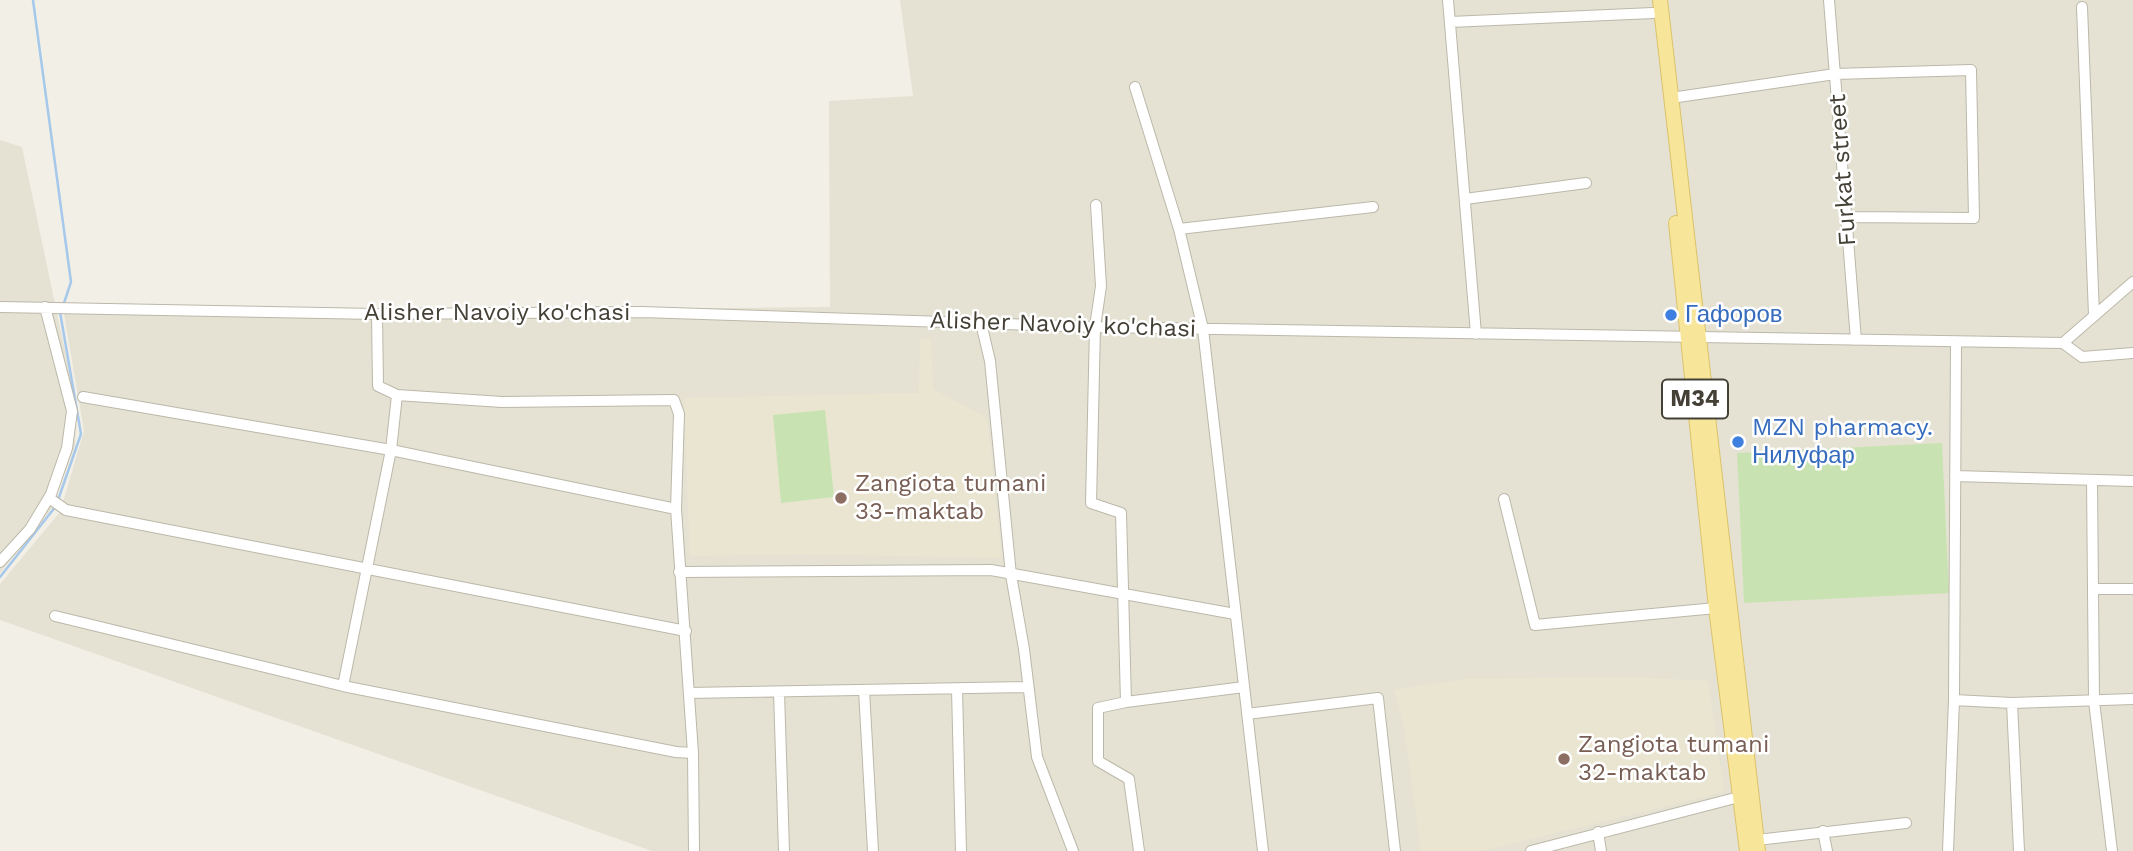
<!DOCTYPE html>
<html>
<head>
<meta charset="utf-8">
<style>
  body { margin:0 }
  canvas { display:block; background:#f2efe6 }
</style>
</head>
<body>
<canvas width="2133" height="851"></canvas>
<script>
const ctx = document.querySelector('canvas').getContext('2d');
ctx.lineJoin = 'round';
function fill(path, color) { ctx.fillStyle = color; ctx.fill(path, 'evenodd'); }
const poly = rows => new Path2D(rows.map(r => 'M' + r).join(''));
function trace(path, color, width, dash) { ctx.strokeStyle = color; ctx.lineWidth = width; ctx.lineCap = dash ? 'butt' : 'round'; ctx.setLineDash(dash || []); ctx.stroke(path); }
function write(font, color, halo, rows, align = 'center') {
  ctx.font = font + ' "Work Sans",sans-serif'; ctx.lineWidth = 5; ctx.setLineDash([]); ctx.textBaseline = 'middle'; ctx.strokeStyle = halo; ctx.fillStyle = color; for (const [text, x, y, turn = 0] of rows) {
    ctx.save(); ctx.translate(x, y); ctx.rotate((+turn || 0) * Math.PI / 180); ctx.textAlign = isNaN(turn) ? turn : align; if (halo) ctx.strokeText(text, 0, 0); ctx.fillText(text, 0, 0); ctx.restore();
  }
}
fill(poly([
  [900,0,2133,0,2133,851,652,851,0,620,0,584,60,512,84,431,64,314,830,307,829,101,913,96],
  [0,140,22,147,74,394,76,427,75,446,51,510,0,573]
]), '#e5e2d4');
fill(poly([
  [920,339,931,339,933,389,987,418,1002,558,800,554,690,556,684,398,919,393],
  [1624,677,1708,681,1724,792,1482,851,1421,851,1404,726,1394,690,1464,679]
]), '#eae5d1');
fill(poly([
  [825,410,834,497,781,503,773,415],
  [1942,443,1949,593,1744,603,1737,453]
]), '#c8e3b1');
trace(poly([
  [33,0,71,282,63,306],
  [58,500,81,434,60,312],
  [0,577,56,506]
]), '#a6c8eb', 2.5);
const minor = poly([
  [1448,0,1476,334],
  [1829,0,1856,340],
  [2082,7,2094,315],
  [1450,22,1653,13],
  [1135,87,1179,229,1203,329,1263,851],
  [1671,98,1835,74,1971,70,1974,218,1846,217],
  [1465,199,1586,183],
  [1096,205,1101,286,1095,327,1091,503,1121,513,1126,702,1098,708,1098,761,1129,779,1139,851],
  [1179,229,1373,207],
  [0,307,377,314,642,312,1095,327,2063,343],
  [377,314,378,386,397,395,502,402,674,400,679,414,676,509,693,753,694,851],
  [981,323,990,361,1011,575,1024,649,1037,757,1073,851],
  [2063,343,2133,282],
  [2063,343,2082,357,2133,353],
  [83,397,391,450,676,509],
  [1955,476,2133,481],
  [2092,480,2094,701,2112,851],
  [49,498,66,510,686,631],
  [1504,499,1535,625,1716,608],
  [0,562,30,529,51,494,67,448,72,411,45,307],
  [679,572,991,570,1235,614],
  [2093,589,2133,589],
  [55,616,343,686,676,752,693,753],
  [343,686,391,450,397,395],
  [957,689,961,851],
  [864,690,873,851],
  [779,692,784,851],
  [689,693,1026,687],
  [1954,700,2012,703,2133,699],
  [1126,702,1244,687],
  [2012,703,2019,851],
  [1247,714,1378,698,1395,851],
  [1823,831,1827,851],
  [1598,832,1601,851],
  [1757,840,1906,823],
  [1531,851,1739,797],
  [1948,851,1954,700,1956,342]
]);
const major = poly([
  [1660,0,1758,851],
  [1676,223,1716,608,1747,851]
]);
trace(minor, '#bcb8a9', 12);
trace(major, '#dbc36b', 16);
trace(minor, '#fff', 10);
trace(major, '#f7e59a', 14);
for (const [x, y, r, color] of [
  [1671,315,7,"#3f7fe0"],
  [1738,442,7,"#3f7fe0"],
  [841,498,7,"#8d6e63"],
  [1564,759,7,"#8d6e63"]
]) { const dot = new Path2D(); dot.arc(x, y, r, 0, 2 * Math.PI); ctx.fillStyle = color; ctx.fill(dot); trace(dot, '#fff', 2.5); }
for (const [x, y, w] of [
  [1695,399,66]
]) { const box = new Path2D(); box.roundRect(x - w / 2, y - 19.5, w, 39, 5); ctx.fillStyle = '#fff'; ctx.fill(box); trace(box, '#444036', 2); }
write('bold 23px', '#444036', null, [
  ["M34",1695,399]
]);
write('24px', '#444036', '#fff', [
  ["Furkat street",1843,170,-94],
  ["Alisher Navoiy ko'chasi",497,313],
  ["Alisher Navoiy ko'chasi",1063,325,2]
]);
write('24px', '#366cbe', '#fff', [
  ["Гафоров",1685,315],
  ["MZN pharmacy.",1752,428],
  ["Нилуфар",1752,456]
], 'left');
write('24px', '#785e54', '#fff', [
  ["Zangiota tumani",855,484],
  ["33-maktab",855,512],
  ["Zangiota tumani",1578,745],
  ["32-maktab",1578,773]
], 'left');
</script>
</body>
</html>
